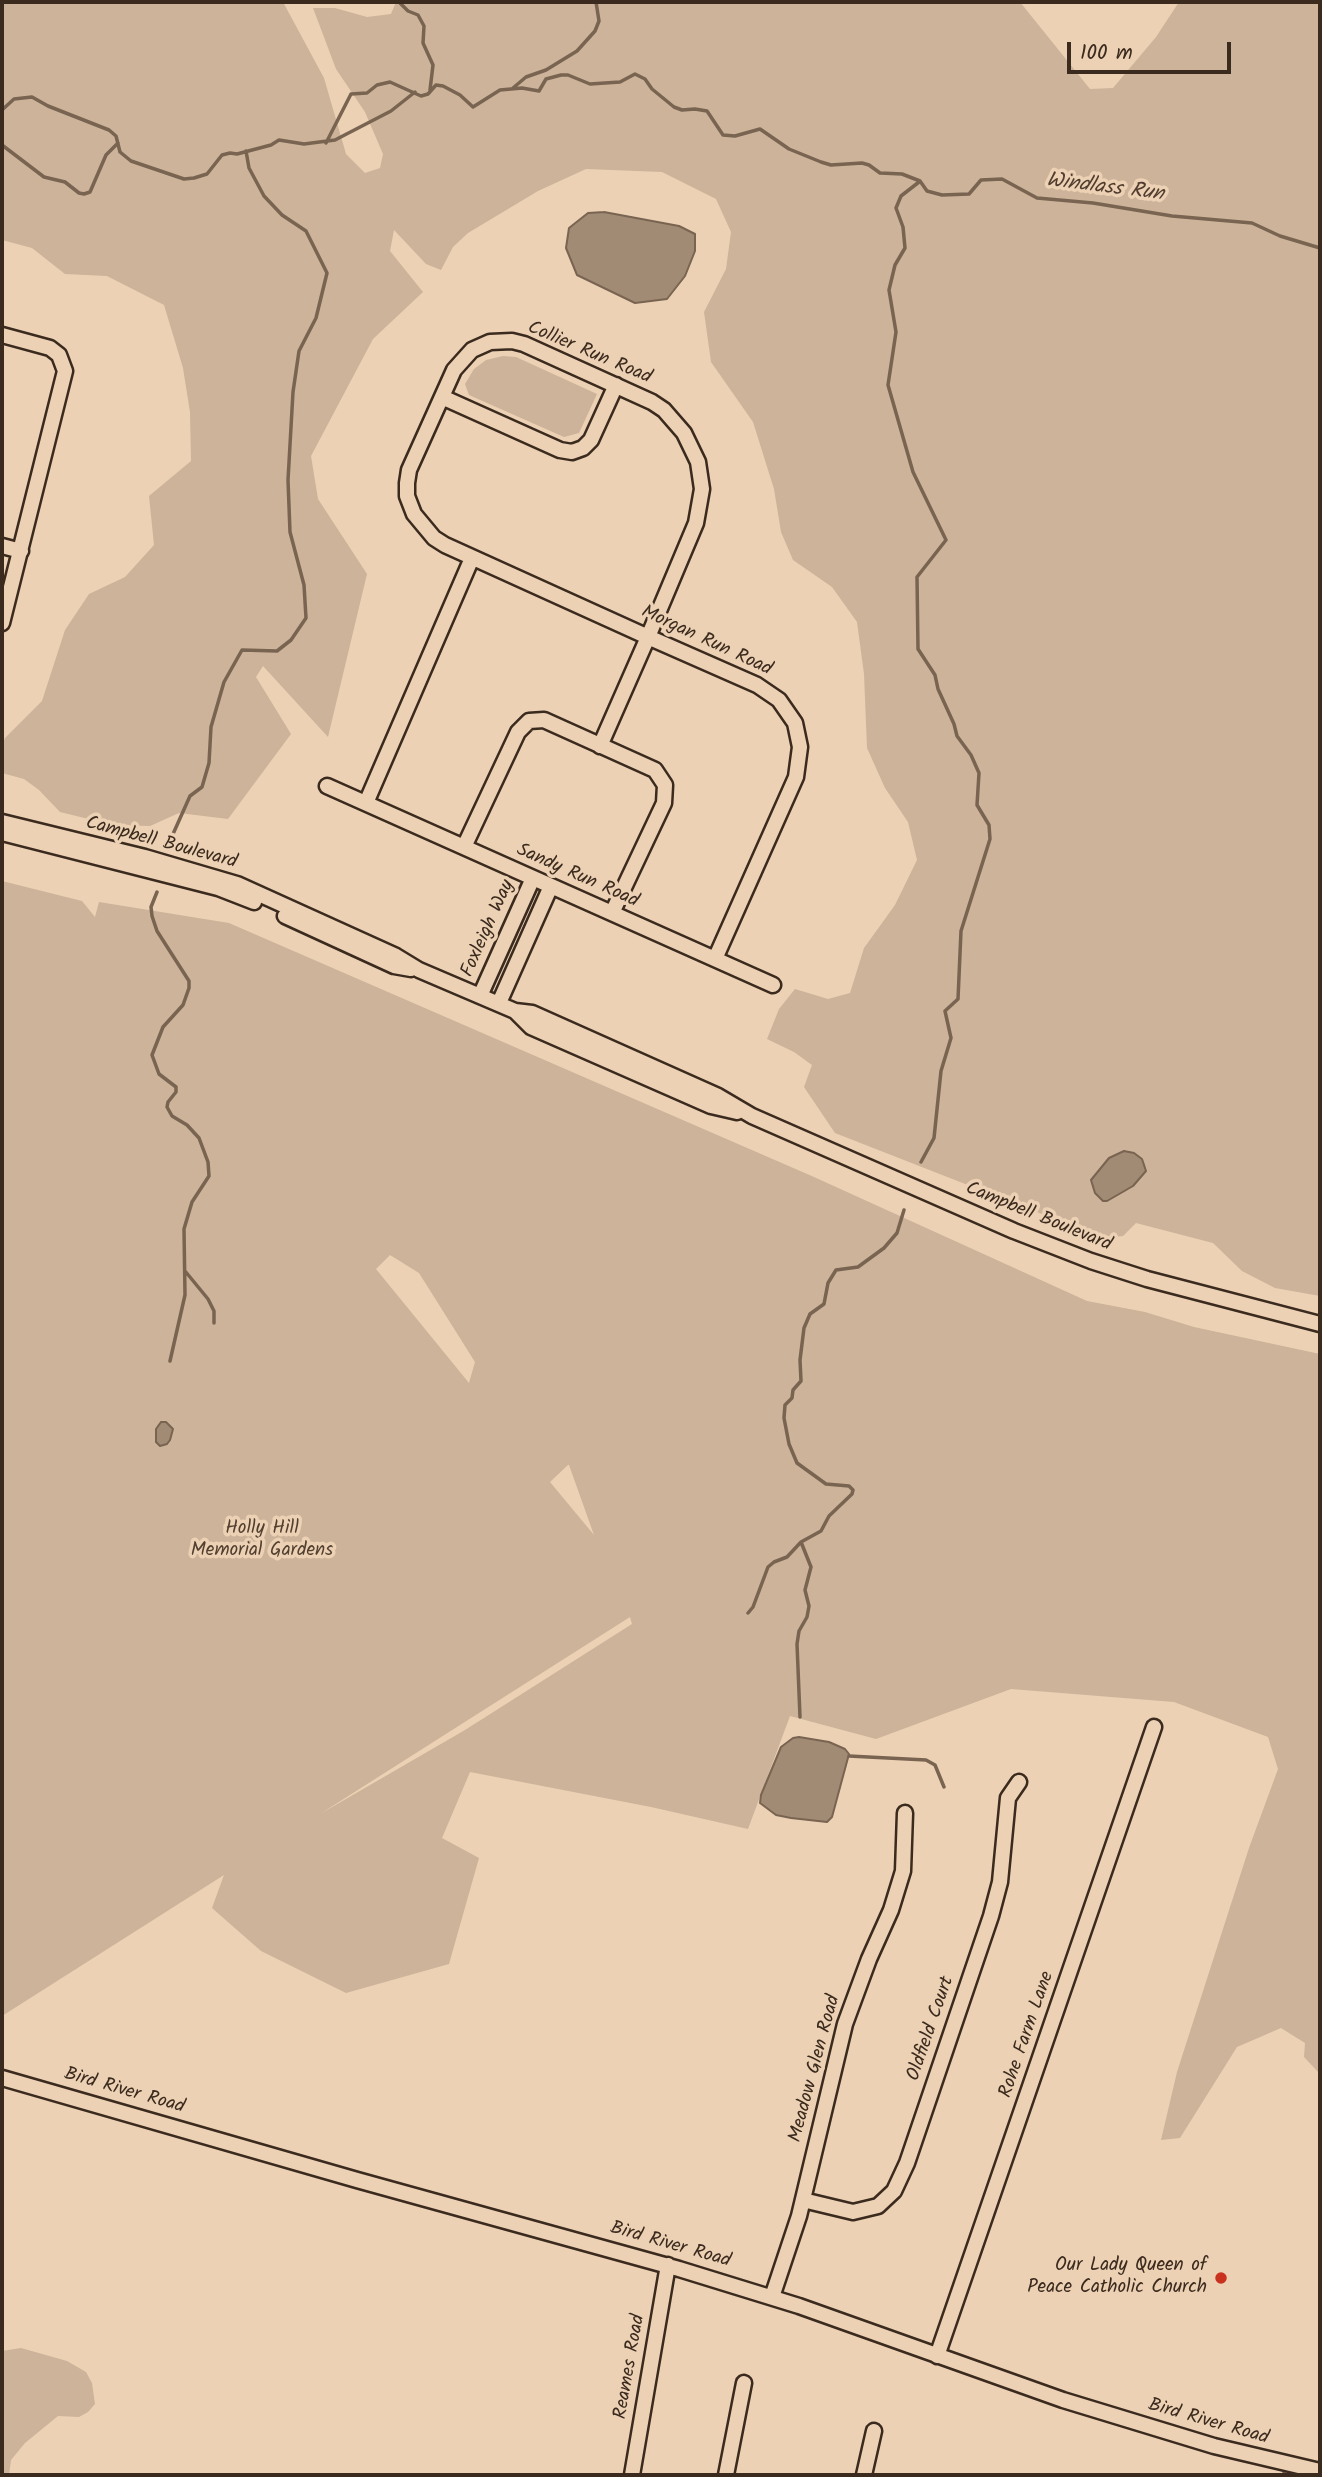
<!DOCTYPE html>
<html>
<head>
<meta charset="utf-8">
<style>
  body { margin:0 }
  #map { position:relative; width:1322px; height:2477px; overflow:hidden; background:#ecd1b4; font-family:Kalam,sans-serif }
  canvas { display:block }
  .frame { position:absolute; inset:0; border:4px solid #3b2a1e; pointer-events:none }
  .scale { position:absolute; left:1067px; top:42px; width:164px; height:32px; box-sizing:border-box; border:4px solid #3b2a1e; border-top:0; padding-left:9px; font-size:21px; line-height:24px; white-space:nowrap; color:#3b2a1e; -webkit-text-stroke:5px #ecd1b4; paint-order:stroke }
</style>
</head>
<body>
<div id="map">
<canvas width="1322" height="2477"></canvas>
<div class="frame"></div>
<div class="scale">100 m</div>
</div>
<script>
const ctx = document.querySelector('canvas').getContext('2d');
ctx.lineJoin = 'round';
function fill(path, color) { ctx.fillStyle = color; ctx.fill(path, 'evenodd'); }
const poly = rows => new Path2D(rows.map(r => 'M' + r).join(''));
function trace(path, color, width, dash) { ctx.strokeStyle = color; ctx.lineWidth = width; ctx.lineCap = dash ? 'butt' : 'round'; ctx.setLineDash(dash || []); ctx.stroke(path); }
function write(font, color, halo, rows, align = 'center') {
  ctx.font = font + ' Kalam,sans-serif'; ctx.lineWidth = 7; ctx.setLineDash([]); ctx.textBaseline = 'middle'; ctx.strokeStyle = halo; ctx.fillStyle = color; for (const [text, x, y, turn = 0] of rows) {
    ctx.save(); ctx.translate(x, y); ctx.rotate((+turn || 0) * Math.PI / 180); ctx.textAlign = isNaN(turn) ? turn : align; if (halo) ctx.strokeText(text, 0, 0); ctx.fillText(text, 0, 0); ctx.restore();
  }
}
fill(poly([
  [2,2,283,2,324,78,346,154,365,173,380,168,383,154,365,112,336,69,313,8,335,8,367,17,391,14,396,2,1020,2,1090,89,1113,88,1156,37,1179,2,1320,2,1320,1296,1275,1288,1242,1271,1213,1243,1136,1223,1123,1236,1103,1238,835,1133,804,1087,812,1065,794,1052,767,1039,779,1009,795,989,828,999,850,993,864,948,895,905,917,860,908,822,885,788,867,748,864,674,857,622,832,587,793,560,781,532,774,489,753,422,711,362,704,312,726,269,731,232,716,199,662,172,586,169,538,191,468,233,453,247,441,270,426,264,394,230,390,251,423,292,373,339,311,456,318,499,367,574,328,737,263,666,256,677,291,734,228,819,179,813,150,826,113,825,60,812,39,790,24,779,2,773,2,746,5,738,42,701,65,630,89,594,125,577,154,545,149,496,191,461,190,412,183,368,164,305,107,276,65,274,32,248,2,240],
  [503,356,516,357,597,394,579,433,564,437,469,395,465,384,474,369,486,360],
  [2,881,82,901,95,917,99,902,229,923,814,1177,1087,1301,1145,1312,1194,1327,1320,1354,1320,2074,1304,2057,1305,2043,1281,2028,1237,2047,1180,2138,1161,2140,1177,2072,1249,1848,1278,1769,1268,1737,1174,1702,1011,1689,876,1739,790,1716,748,1829,651,1807,470,1772,442,1838,479,1858,449,1964,346,1993,261,1951,212,1908,224,1875,2,2016],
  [390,1255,419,1273,475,1362,469,1383,376,1269],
  [568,1465,569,1465,594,1535,550,1482],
  [630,1617,632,1624,465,1730,320,1814],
  [21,2348,67,2361,86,2372,92,2383,95,2404,88,2412,79,2417,58,2416,25,2443,11,2460,9,2475,2,2475,2,2351]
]), '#ccb399');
const water = poly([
  [604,212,679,226,695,234,695,251,685,276,667,299,635,303,577,275,566,248,569,228,588,213,604,212],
  [1124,1151,1134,1153,1142,1159,1146,1171,1133,1186,1107,1201,1103,1201,1095,1193,1091,1180,1109,1158,1124,1151],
  [161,1422,166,1422,173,1429,170,1440,167,1444,160,1446,156,1442,156,1429,161,1422],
  [799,1737,829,1742,845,1749,849,1754,832,1817,827,1822,791,1818,776,1815,760,1803,761,1795,781,1747,793,1738,799,1737]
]);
fill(water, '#a28b74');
trace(water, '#796452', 2);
trace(poly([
  [399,2,408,11,418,15,424,26,423,43,433,65,430,90],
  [513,88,526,77,546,70,577,51,595,31,599,21,596,2],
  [2,110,14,99,32,97,48,106,109,130,116,136,120,152,131,161,184,179,194,178,207,174,222,155,230,153,237,154,271,145,279,140,304,144,335,140,391,111,415,92],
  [326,143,351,94,367,93,377,85,390,82,421,96,428,94,436,85,443,86,460,95,473,107,500,90,522,88,539,91,546,79,561,75,568,75,590,84,620,82,635,74,645,79,652,89,674,107,682,110,695,109,707,111,723,135,735,136,760,129,789,149,821,162,831,165,862,163,869,165,880,173,902,174,920,181,927,191,942,195,969,194,981,180,1002,179,1037,198,1093,203,1172,216,1252,223,1280,236,1320,248],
  [2,145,44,177,65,182,79,193,84,194,90,192,106,155,118,143],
  [919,182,901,196,896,208,903,227,905,248,895,265,889,290,896,332,888,385,913,472,946,540,917,577,918,649,935,675,938,689,954,724,957,736,971,755,979,773,977,805,989,825,990,839,961,931,958,999,945,1011,951,1038,941,1071,934,1138,921,1162],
  [169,843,190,796,202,787,209,763,211,727,224,682,242,650,277,651,291,640,306,618,304,585,290,532,288,480,293,392,299,351,316,318,327,273,306,231,282,215,264,196,249,168,246,151],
  [157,892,151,907,152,916,157,931,189,981,189,988,183,1005,163,1027,152,1055,159,1074,176,1087,176,1092,168,1102,167,1107,172,1116,187,1125,199,1138,208,1162,209,1176,192,1202,184,1229,185,1295,170,1361],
  [185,1271,208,1299,214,1311,214,1323],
  [748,1613,753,1607,768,1567,774,1562,787,1557,801,1542,821,1531,829,1516,852,1494,853,1490,849,1486,826,1484,797,1463,789,1444,784,1418,785,1405,792,1398,793,1390,801,1381,800,1360,804,1328,810,1314,824,1304,828,1283,836,1270,858,1267,884,1248,897,1233,904,1210],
  [800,1717,797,1644,799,1631,807,1617,809,1606,805,1590,811,1567,801,1542],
  [849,1756,926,1760,935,1765,944,1787],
  [1283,2475,1284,2473]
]), '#796452', 3.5);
const minor = poly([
  [2,335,50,348,59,355,65,371,2,623],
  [442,397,560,450,572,452,583,448,591,440,616,385],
  [2,546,21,551],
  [600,746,648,637,696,523,702,489,698,462,684,433,664,410,652,402,524,344,512,341,490,342,472,350,454,370,409,470,407,483,407,496,414,514,434,538,445,545,648,637,757,685,779,700,795,723,800,747,796,777,715,959],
  [327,786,773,985],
  [366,803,472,558],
  [2,822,145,857,237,884,396,956,419,970,515,1011,532,1013,718,1096,752,1116,1014,1231,1091,1261,1147,1279,1320,1324],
  [2,833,218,888,254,902],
  [464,847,518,732,529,721,544,720,655,770,665,785,664,803,612,913],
  [285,916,394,966,411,969],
  [480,996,533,878],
  [499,1003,551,886],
  [515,1011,531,1027,711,1106,737,1112],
  [2,2078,357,2180,679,2269,799,2306,1063,2400,1214,2446,1320,2471],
  [803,2200,853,2212,878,2206,894,2191,907,2163,991,1916,1000,1882,1008,1798,1019,1782],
  [772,2297,799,2216,845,2024,869,1959,891,1910,903,1871,905,1813],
  [937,2356,1154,1727],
  [632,2475,668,2265],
  [726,2475,744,2383],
  [864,2475,874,2431]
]);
trace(minor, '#3b2a1e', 19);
trace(minor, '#ecd1b4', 14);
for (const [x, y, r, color] of [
  [1221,2278,7,"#c8321e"]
]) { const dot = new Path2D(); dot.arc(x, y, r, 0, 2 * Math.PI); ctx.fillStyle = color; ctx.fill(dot); trace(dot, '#ecd1b4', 2.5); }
write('19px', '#3b2a1e', '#ecd1b4', [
  ["Collier Run Road",589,354,23],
  ["Morgan Run Road",706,642,25],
  ["Campbell Boulevard",161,844,15],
  ["Sandy Run Road",577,877,24],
  ["Foxleigh Way",489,929,-66],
  ["Campbell Boulevard",1038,1218,22],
  ["Oldfield Court",932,2029,-71],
  ["Rohe Farm Lane",1028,2035,-71],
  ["Meadow Glen Road",816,2069,-75],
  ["Bird River Road",124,2092,16],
  ["Bird River Road",670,2246,16],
  ["Reames Road",631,2367,-80],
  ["Bird River Road",1208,2423,16]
]);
write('19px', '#513f30', '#ecd1b4', [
  ["Holly Hill",262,1530],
  ["Memorial Gardens",262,1552]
]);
write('19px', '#3b2a1e', '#ecd1b4', [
  ["Our Lady Queen of",1207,2267],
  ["Peace Catholic Church",1207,2289]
], 'right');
write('italic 21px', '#503d2f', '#ecd1b4', [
  ["Windlass Run",1105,189,7]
]);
</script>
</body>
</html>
